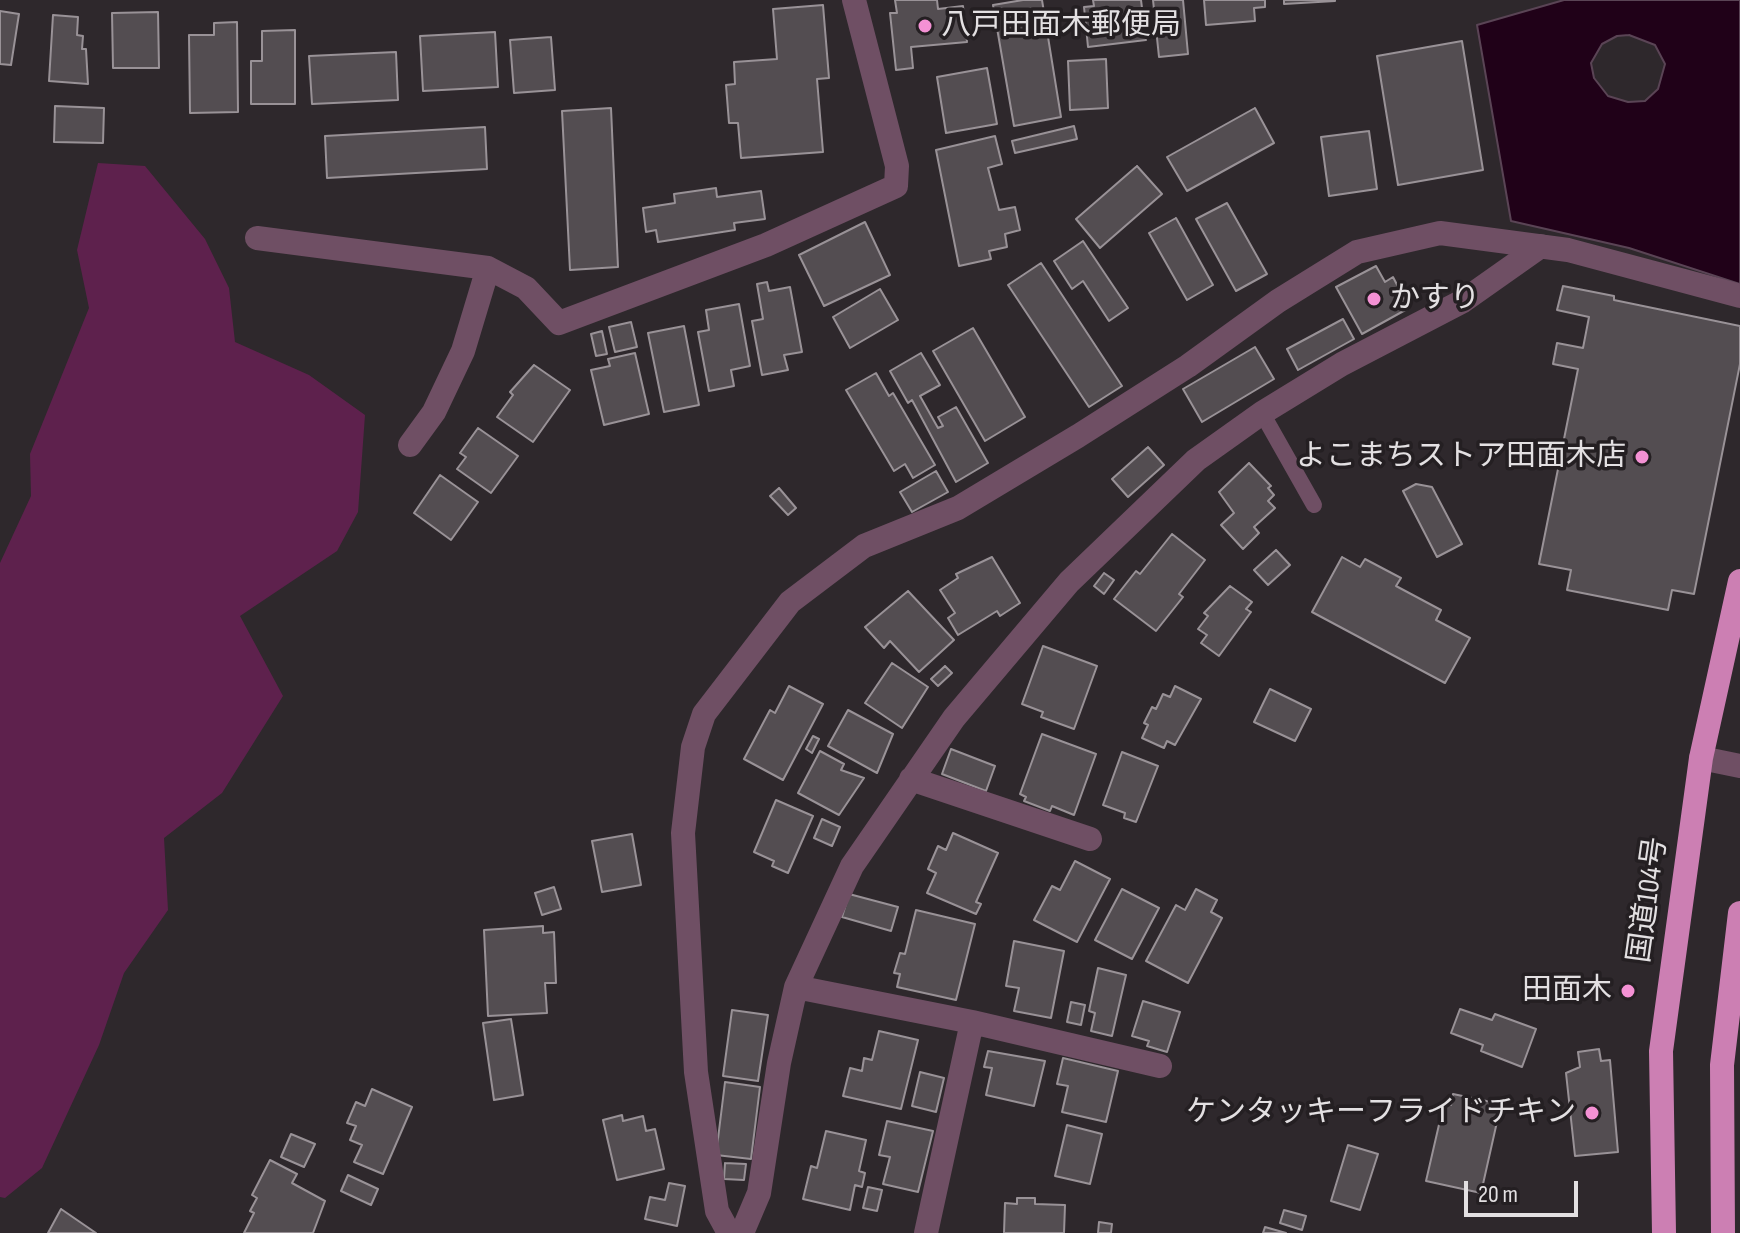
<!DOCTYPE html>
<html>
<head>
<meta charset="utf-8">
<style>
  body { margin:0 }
  #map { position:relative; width:1740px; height:1233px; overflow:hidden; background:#2e282c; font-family:"Sofia Sans Condensed",sans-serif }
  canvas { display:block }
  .scale { position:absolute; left:1464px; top:1181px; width:114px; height:36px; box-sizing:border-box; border:4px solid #e3e0e2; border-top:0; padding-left:10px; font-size:24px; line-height:28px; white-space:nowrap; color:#e3e0e2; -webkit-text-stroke:6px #241f22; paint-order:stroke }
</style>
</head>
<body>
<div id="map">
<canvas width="1740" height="1233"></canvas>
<div class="scale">20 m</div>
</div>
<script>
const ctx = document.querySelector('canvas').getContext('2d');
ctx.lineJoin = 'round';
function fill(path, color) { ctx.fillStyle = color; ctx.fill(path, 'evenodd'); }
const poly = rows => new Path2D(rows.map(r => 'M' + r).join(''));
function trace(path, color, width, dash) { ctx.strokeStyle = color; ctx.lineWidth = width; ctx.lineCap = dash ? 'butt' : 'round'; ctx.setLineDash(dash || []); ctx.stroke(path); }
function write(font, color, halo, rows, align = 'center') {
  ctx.font = font + ' "Sofia Sans Condensed","Noto Sans JP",sans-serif'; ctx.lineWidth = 7; ctx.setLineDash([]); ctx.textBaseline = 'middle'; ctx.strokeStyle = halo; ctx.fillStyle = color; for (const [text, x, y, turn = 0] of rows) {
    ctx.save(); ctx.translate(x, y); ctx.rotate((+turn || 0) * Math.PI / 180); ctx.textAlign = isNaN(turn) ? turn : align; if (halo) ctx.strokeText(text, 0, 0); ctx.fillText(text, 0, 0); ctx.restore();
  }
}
fill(poly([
  [98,163,145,166,205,239,229,288,235,342,309,375,365,415,358,512,337,551,240,616,283,696,222,793,164,838,168,910,124,973,99,1045,42,1168,5,1198,0,1197,0,563,31,496,30,454,89,308,77,250]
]), '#5e214d');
const water = poly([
  [1564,0,1740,0,1740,284,1629,248,1511,221,1477,25,1564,0],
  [1629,35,1655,45,1665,64,1658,89,1645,101,1628,102,1608,96,1594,78,1591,63,1602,44,1617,36,1629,35]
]);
fill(water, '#200118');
trace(water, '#5a4455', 2);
const building = poly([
  [895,0,937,0,938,9,963,6,967,42,911,47,913,68,896,70,890,13,897,13,895,0],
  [1023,0,1042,0,1061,117,1014,126,993,5,1023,0],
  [1093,0,1141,0,1146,40,1088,47,1084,7,1094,6,1093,0],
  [1153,0,1183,0,1188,54,1159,57,1153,0],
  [1204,0,1265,0,1265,7,1254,8,1255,21,1206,25,1204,0],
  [1284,0,1335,0,1335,1,1284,4,1284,0],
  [823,5,829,78,817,79,823,152,741,158,738,123,729,123,726,85,735,84,734,62,777,59,773,9,823,5],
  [0,11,19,14,11,65,0,64,0,11],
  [158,12,159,68,113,68,112,13,158,12],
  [53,15,78,17,77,35,83,36,82,49,86,49,88,84,49,81,53,15],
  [237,22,238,112,190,113,189,35,214,35,214,23,237,22],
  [295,30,295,104,251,104,251,61,262,61,262,31,295,30],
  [495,32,498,87,423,91,420,36,495,32],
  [551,37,555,90,514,93,510,40,551,37],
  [1462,41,1483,170,1398,185,1377,56,1462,41],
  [396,52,398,100,312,104,309,56,396,52],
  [1106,59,1108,108,1070,110,1068,61,1106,59],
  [987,68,997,124,946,133,937,77,987,68],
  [55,106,104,108,103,143,54,142,55,106],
  [611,108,618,267,570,270,562,111,611,108],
  [1255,108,1274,143,1187,191,1167,157,1255,108],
  [1074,126,1077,139,1015,153,1012,141,1074,126],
  [485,127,487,169,327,178,325,136,485,127],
  [1369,131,1377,189,1329,196,1321,137,1369,131],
  [995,136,1002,164,988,168,999,210,1015,207,1020,230,1005,234,1007,247,989,251,991,259,959,266,936,150,995,136],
  [1137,166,1162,194,1100,248,1076,219,1137,166],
  [716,188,717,197,761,191,765,219,734,223,735,230,658,242,656,230,646,232,643,208,675,203,674,194,716,188],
  [1227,203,1267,274,1236,291,1196,219,1227,203],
  [1176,218,1213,285,1187,300,1149,233,1176,218],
  [865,222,890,275,824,306,799,255,865,222],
  [1083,241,1128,308,1109,321,1083,281,1072,289,1054,261,1083,241],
  [1041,263,1122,386,1089,407,1008,285,1041,263],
  [1376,266,1385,282,1393,277,1409,308,1362,334,1336,287,1376,266],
  [767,282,769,291,790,287,802,352,784,355,788,370,762,375,752,321,763,319,757,284,767,282],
  [1563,286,1614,296,1614,300,1740,326,1740,364,1694,594,1672,590,1668,610,1567,590,1571,570,1539,564,1578,369,1553,364,1557,343,1583,348,1589,317,1557,310,1563,286],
  [880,289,898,320,850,348,833,317,880,289],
  [739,304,750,366,731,370,734,386,709,391,698,332,709,330,706,310,739,304],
  [1343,319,1354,339,1298,370,1287,349,1343,319],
  [631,322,637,347,615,352,609,327,631,322],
  [684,326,699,405,664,412,648,333,684,326],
  [973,328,1025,417,985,441,933,351,973,328],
  [602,331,607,354,596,356,591,334,602,331],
  [1255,347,1274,379,1202,422,1183,389,1255,347],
  [635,353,649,414,604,425,591,370,610,366,608,359,635,353],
  [921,353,940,385,920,396,938,428,943,426,938,417,956,407,988,463,956,482,912,400,908,403,890,371,921,353],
  [534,365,570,390,533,442,497,417,513,395,510,392,534,365],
  [876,373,889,396,893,393,935,465,913,478,905,464,894,471,846,390,876,373],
  [478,428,518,456,491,493,457,469,466,457,460,453,478,428],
  [1148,447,1164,465,1128,497,1112,479,1148,447],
  [1249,463,1271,486,1268,488,1274,495,1268,501,1275,508,1254,527,1259,533,1243,549,1221,525,1234,513,1219,492,1249,463],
  [936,471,948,492,912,512,900,492,936,471],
  [440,475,478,502,451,540,414,513,440,475],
  [1416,484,1432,487,1462,544,1437,557,1403,491,1416,484],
  [779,488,796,508,788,515,770,496,779,488],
  [1172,534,1205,560,1179,594,1183,597,1156,631,1114,599,1136,571,1140,574,1172,534],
  [1276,550,1290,565,1268,585,1254,570,1276,550],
  [992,557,1020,603,1000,616,997,611,958,635,948,618,955,613,940,590,958,578,956,574,992,557],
  [1342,557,1360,567,1365,559,1401,578,1396,586,1441,610,1436,620,1470,638,1445,683,1312,612,1342,557],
  [1104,573,1114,580,1104,594,1094,586,1104,573],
  [1230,586,1252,602,1246,609,1251,612,1219,656,1201,643,1207,635,1198,629,1208,616,1204,613,1230,586],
  [908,591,954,640,919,672,890,641,884,648,865,627,908,591],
  [1043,646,1097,666,1074,729,1041,717,1043,712,1022,704,1043,646],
  [892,663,928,687,902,728,865,703,892,663],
  [945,666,952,673,938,686,931,679,945,666],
  [789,686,823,704,783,780,744,759,770,710,775,713,789,686],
  [1175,686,1201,699,1175,745,1167,741,1164,748,1142,738,1148,725,1144,723,1152,707,1156,709,1163,694,1170,697,1175,686],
  [1270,689,1311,709,1295,741,1254,722,1270,689],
  [848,710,893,734,877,773,828,746,848,710],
  [1042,734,1096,754,1074,815,1052,806,1050,811,1024,801,1026,797,1020,794,1042,734],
  [813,736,819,739,812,753,806,749,813,736],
  [951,749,995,766,986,791,942,774,951,749],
  [820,751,844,764,841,770,864,778,839,815,798,793,820,751],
  [1122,752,1158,766,1136,822,1124,818,1125,813,1103,805,1122,752],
  [776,800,813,816,788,873,772,866,774,861,754,852,776,800],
  [822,819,840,827,832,846,814,838,822,819],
  [953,833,998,853,976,902,981,904,976,914,927,893,936,873,928,869,938,846,946,850,953,833],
  [632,834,641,885,602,892,592,841,632,834],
  [1075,861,1110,879,1077,942,1034,920,1052,886,1060,890,1075,861],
  [554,887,561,909,542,915,535,893,554,887],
  [1122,889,1159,908,1132,959,1095,940,1122,889],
  [1196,889,1217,900,1211,912,1222,918,1188,983,1146,961,1176,905,1185,910,1196,889],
  [849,894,898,907,891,931,842,917,849,894],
  [916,910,975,924,956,1000,897,987,900,974,894,973,900,953,905,954,916,910],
  [543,926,543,933,554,932,556,983,545,983,547,1013,488,1016,484,930,543,926],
  [1014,941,1064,951,1051,1018,1014,1011,1019,988,1006,986,1014,941],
  [1098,968,1126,975,1112,1036,1091,1031,1095,1013,1089,1011,1098,968],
  [1143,1001,1180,1012,1167,1052,1147,1046,1149,1041,1132,1036,1143,1001],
  [1071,1002,1085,1005,1081,1025,1067,1022,1071,1002],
  [1460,1009,1492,1020,1495,1014,1536,1029,1522,1067,1481,1051,1483,1045,1451,1033,1460,1009],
  [732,1010,768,1015,758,1081,723,1076,732,1010],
  [511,1019,523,1095,494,1100,483,1023,511,1019],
  [879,1031,918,1040,901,1109,843,1096,850,1068,862,1071,864,1058,872,1060,879,1031],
  [1599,1049,1601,1061,1610,1060,1618,1152,1575,1156,1566,1073,1580,1067,1578,1052,1599,1049],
  [988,1051,1045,1061,1034,1106,986,1095,992,1068,984,1067,988,1051],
  [1063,1058,1118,1071,1106,1122,1062,1112,1068,1086,1057,1084,1063,1058],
  [920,1072,944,1078,936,1112,912,1106,920,1072],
  [725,1082,760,1087,751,1159,716,1155,725,1082],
  [372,1089,412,1107,383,1174,354,1162,362,1145,350,1140,356,1126,347,1123,356,1102,365,1106,372,1089],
  [1453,1094,1501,1104,1481,1193,1426,1181,1444,1103,1451,1105,1453,1094],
  [622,1115,623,1121,643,1116,646,1131,655,1129,664,1169,617,1180,603,1120,622,1115],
  [887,1121,933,1131,918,1192,883,1184,890,1157,879,1155,887,1121],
  [1067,1125,1102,1134,1090,1184,1055,1176,1067,1125],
  [826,1131,866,1140,859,1171,865,1173,862,1187,855,1185,850,1210,803,1199,811,1166,817,1168,826,1131],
  [291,1134,315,1144,304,1167,281,1157,291,1134],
  [1348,1145,1378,1154,1360,1210,1331,1201,1348,1145],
  [270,1160,297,1174,292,1183,325,1201,313,1233,244,1233,254,1213,250,1211,257,1198,252,1195,270,1160],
  [725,1163,746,1164,744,1180,724,1179,725,1163],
  [348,1175,378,1189,371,1205,341,1191,348,1175],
  [669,1183,685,1186,677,1226,645,1219,650,1197,665,1200,669,1183],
  [868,1187,882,1190,877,1211,863,1208,868,1187],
  [1017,1198,1035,1198,1035,1204,1065,1205,1064,1233,1004,1233,1005,1203,1017,1204,1017,1198],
  [61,1209,96,1233,48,1233,61,1209],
  [1284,1210,1306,1216,1302,1230,1280,1223,1284,1210],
  [1099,1222,1112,1224,1111,1233,1098,1233,1099,1222],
  [1265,1227,1286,1233,1263,1233,1265,1227]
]);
fill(building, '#534d51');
trace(building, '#999297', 2);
trace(poly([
  [1262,413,1314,505]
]), '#6f4f64', 16);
trace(poly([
  [257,238,488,268,526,288,559,323,766,245,896,186,897,166,854,0],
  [410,445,434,412,463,351,488,268],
  [1701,758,1740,766],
  [911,779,1090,839],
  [796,987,972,1022,1160,1066],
  [729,1233,717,1211,696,1072,683,833,693,747,704,714,790,602,864,546,958,508,1078,436,1188,366,1278,301,1357,252,1440,233,1568,250,1740,296],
  [742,1233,759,1193,779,1063,796,987,852,866,954,718,1069,582,1196,460,1262,413,1342,364,1463,301,1541,246],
  [926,1233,972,1022]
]), '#6f4f64', 24);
trace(poly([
  [1664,1233,1661,1051,1701,758,1740,581],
  [1723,1233,1722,1065,1740,913]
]), '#cc7fb3', 24);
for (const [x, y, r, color] of [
  [925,26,8,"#f491d4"],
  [1374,299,8,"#f491d4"],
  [1642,457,8,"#f491d4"],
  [1628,991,8,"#f491d4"],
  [1592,1113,8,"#f491d4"]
]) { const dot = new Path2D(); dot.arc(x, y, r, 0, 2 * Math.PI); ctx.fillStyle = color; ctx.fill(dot); trace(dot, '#241f22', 3); }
write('30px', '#e3e0e2', '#241f22', [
  ["八戸田面木郵便局",941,26,"left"],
  ["かすり",1390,299,"left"],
  ["よこまちストア田面木店",1626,457],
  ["田面木",1612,991],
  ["ケンタッキーフライドチキン",1576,1113]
], 'right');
write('30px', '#e3e0e2', '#241f22', [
  ["国道104号",1649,900,-82]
]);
</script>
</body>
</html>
